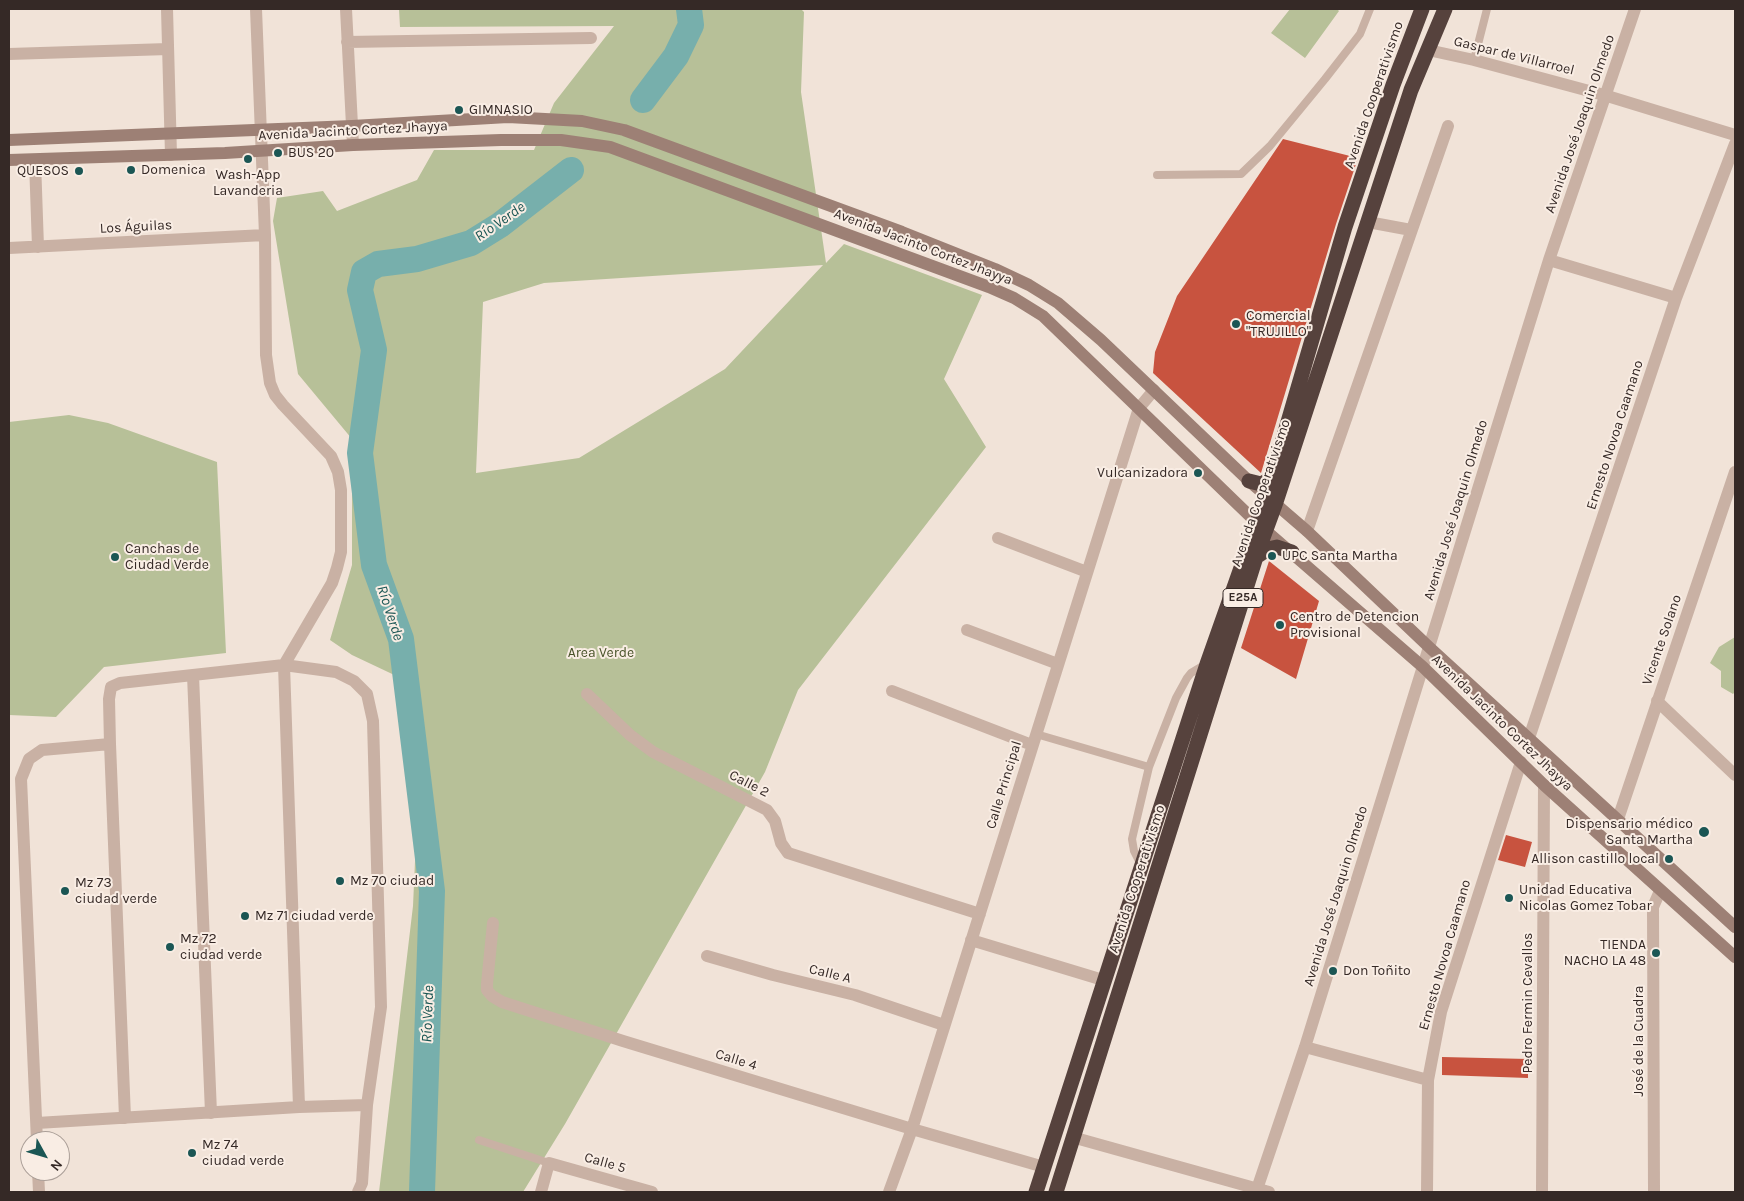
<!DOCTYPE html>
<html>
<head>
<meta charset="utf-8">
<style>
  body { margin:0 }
  #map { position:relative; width:1744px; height:1201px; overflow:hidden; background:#f1e3d8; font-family:Karla,sans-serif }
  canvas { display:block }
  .frame { position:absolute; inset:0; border:10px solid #352926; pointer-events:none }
  .north { position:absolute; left:20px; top:1131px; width:50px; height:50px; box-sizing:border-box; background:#f9ede4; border:1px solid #ab9f98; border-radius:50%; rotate:129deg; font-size:14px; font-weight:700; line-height:20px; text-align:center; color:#352926 }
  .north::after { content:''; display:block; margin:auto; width:18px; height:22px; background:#1b5654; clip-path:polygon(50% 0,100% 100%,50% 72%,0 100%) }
</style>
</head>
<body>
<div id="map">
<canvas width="1744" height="1201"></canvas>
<div class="frame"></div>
<div class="north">N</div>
</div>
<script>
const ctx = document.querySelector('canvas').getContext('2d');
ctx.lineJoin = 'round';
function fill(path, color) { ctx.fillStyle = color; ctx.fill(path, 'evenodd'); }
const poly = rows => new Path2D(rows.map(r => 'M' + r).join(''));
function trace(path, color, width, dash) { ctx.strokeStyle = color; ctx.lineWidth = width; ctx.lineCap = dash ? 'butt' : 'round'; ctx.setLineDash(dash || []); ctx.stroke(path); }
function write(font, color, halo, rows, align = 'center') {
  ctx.font = font + ' Karla,sans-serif'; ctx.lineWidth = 4; ctx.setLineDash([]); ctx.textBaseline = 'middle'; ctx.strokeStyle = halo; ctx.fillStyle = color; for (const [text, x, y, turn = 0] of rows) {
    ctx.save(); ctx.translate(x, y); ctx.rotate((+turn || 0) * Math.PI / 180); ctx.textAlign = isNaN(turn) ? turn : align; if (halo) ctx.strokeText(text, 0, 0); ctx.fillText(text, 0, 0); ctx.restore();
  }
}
fill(poly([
  [399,9,801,9,804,12,801,92,826,263,844,244,982,295,944,379,986,447,798,690,765,772,565,1124,523,1192,379,1192,413,906,419,772,407,681,352,655,330,640,352,565,352,439,298,374,273,221,277,198,323,191,337,211,417,180,434,150,534,150,554,103,614,26,400,27],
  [823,265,725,369,579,458,476,473,483,302,544,283],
  [1290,9,1337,9,1339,11,1305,58,1271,33],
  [69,415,108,423,217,462,226,653,104,667,56,717,9,715,9,422],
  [1735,637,1735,692,1733,694,1721,687,1721,671,1710,663,1719,647]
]), '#b7c098');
trace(poly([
  [643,100,676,56,691,25,689,9],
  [422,1192,432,891,401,639,374,565,360,453,374,350,360,290,364,272,378,264,417,259,471,243,500,225,571,170]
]), '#77afac', 26);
fill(poly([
  [1283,139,1358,158,1336,224,1261,473,1153,373,1155,352,1177,296],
  [1269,561,1319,601,1296,679,1241,648],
  [1506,835,1532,842,1525,867,1498,860],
  [1442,1057,1528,1059,1528,1078,1442,1075]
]), '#c8533f');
trace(poly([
  [1474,60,1487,9],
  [1157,175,1241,174,1270,146,1325,79,1360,34,1370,9],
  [1036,734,1149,767],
  [1141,865,1134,851,1132,839,1149,767,1176,698,1187,678,1191,673,1206,664],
  [479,1140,549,1163]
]), '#c9b1a4', 8);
trace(poly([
  [167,9,171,155],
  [256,9,265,235,266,355,270,383,275,395,283,405,331,456,338,472,341,490,341,552,337,568,332,583,284,665,299,1107],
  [346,9,353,145],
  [347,42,591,38],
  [1428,50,1474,60,1604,95,1735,135],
  [9,54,168,49],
  [35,161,38,247],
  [1368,222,1411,230],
  [9,248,265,235],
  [1549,260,1676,298],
  [1307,531,1448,126],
  [998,538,1087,572],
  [967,630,1058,664],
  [193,675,211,1113],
  [892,691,1032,745],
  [587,694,630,735,653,752,767,810,775,821,781,843,788,853,980,914],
  [1657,701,1735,775],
  [1529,738,1676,298,1735,144],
  [1618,819,1735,472],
  [493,923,487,984,487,990,492,996,502,1002,623,1041,912,1129,1044,1167],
  [971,940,1103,980],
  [707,956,773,975,855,995,944,1025],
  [1305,1047,1428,1080],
  [125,1118,110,744,109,699,111,687,120,683,284,665,336,672,354,681,367,694,373,721,381,1007,367,1105,362,1183,358,1192],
  [37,1123,299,1107,367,1105],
  [1072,1137,1269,1192],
  [37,1141,21,779,29,759,42,750,110,744],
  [38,1171,39,1192],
  [541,1192,549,1163,652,1192],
  [889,1192,912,1129,1139,408,1154,390],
  [1256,1192,1305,1047,1549,260,1635,9],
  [1427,1192,1428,1080,1441,1012,1521,762],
  [1542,1192,1544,785],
  [1654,1192,1653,907,1660,891]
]), '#c9b1a4', 12);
trace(poly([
  [9,140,352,126,508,117,582,121,624,130,902,232,995,269,1029,285,1058,303,1101,340,1249,481,1307,531,1429,647,1735,927],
  [9,160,225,153,353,145,501,140,561,140,610,147,989,287,1014,298,1043,316,1257,523,1423,667,1544,785,1735,957]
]), '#9d8075', 12);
trace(poly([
  [1249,481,1261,484,1272,478],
  [1256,557,1268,549,1277,547,1292,552],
  [1036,1192,1207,664,1266,497,1345,227,1393,85,1422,9],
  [1056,1192,1256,557,1275,505,1411,90,1445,9]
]), '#56423d', 15);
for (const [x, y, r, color] of [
  [459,110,5,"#1b5654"],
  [278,153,5,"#1b5654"],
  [248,159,5,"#1b5654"],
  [131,170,5,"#1b5654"],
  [79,171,5,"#1b5654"],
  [1236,324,5,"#1b5654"],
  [1198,473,5,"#1b5654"],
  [1272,556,5,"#1b5654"],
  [115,557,5,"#1b5654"],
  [1280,625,5,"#1b5654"],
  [1704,832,6,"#1b5654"],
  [1669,859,5,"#1b5654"],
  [340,881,5,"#1b5654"],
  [65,891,5,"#1b5654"],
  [1509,898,5,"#1b5654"],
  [245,916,5,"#1b5654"],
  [170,947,5,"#1b5654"],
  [1656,953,5,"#1b5654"],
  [1333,971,5,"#1b5654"],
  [192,1153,5,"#1b5654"]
]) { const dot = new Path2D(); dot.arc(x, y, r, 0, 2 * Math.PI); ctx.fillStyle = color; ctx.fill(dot); trace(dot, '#f9ede4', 2); }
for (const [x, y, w] of [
  [1243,598,40]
]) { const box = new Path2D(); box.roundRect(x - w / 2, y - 9.5, w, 19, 4); ctx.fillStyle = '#f9ede4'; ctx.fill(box); trace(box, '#352926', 1); }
write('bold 12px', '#352926', null, [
  ["E25A",1243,598]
]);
write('14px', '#352926', '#f9ede4', [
  ["Gaspar de Villarroel",1514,56,14],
  ["Avenida Cooperativismo",1374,95,-71],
  ["Avenida José Joaquin Olmedo",1580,124,-71],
  ["Avenida Jacinto Cortez Jhayya",353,131,-3],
  ["Los Águilas",136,227,-3],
  ["Avenida Jacinto Cortez Jhayya",923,247,21],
  ["Ernesto Novoa Caamano",1615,435,-72],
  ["Avenida Cooperativismo",1261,493,-71],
  ["Avenida José Joaquin Olmedo",1456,510,-73],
  ["Vicente Solano",1662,640,-71],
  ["Avenida Jacinto Cortez Jhayya",1502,723,44],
  ["Calle 2",749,784,27],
  ["Calle Principal",1004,785,-73],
  ["Avenida Cooperativismo",1137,879,-72],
  ["Avenida José Joaquin Olmedo",1336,896,-73],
  ["Ernesto Novoa Caamano",1445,955,-74],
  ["Calle A",830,974,14],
  ["Pedro Fermin Cevallos",1528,1003,-90],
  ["José de la Cuadra",1639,1041,-90],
  ["Calle 4",736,1060,17],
  ["Calle 5",605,1163,16]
]);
write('14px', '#352926', '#f9ede4', [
  ["GIMNASIO",469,110],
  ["BUS 20",288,153],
  ["Domenica",141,170],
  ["QUESOS",69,171,"right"],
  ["Wash-App",248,175,"center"],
  ["Lavanderia",248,191,"center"],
  ["Comercial",1246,316],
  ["\"TRUJILLO\"",1246,332],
  ["Vulcanizadora",1188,473,"right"],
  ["Canchas de",125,549],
  ["Ciudad Verde",125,565],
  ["UPC Santa Martha",1282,556],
  ["Centro de Detencion",1290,617],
  ["Provisional",1290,633],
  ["Dispensario médico",1693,824,"right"],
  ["Santa Martha",1693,840,"right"],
  ["Allison castillo local",1659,859,"right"],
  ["Mz 70 ciudad",350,881],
  ["Mz 73",75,883],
  ["ciudad verde",75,899],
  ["Unidad Educativa",1519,890],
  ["Nicolas Gomez Tobar",1519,906],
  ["Mz 71 ciudad verde",255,916],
  ["Mz 72",180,939],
  ["ciudad verde",180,955],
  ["TIENDA",1646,945,"right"],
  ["NACHO LA 48",1646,961,"right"],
  ["Don Toñito",1343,971],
  ["Mz 74",202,1145],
  ["ciudad verde",202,1161]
], 'left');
write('14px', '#485329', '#f9ede4', [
  ["Area Verde",601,653]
]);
write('italic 15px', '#1b5654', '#f9ede4', [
  ["Río Verde",500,222,-35],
  ["Río Verde",390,613,72],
  ["Río Verde",428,1014,-88]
]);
</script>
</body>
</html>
